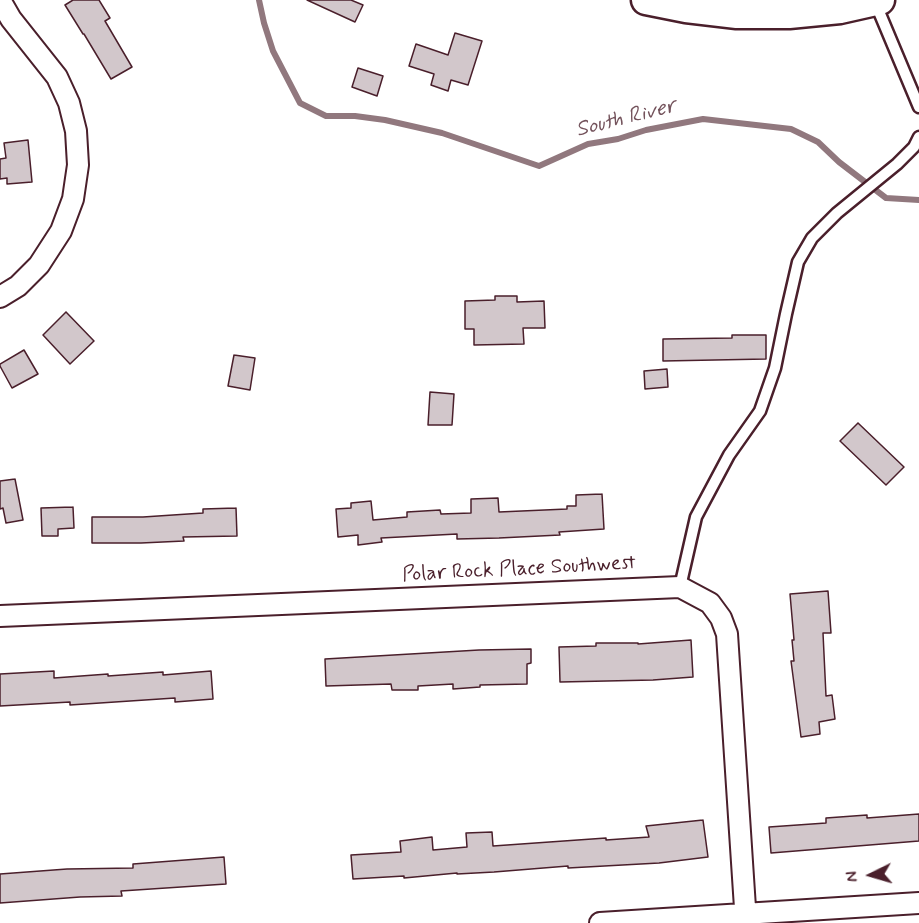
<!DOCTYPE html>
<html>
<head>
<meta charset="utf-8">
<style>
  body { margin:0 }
  #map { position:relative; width:919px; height:923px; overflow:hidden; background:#fff; font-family:Mynerve,sans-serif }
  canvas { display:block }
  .north { position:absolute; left:841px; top:845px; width:60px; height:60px; -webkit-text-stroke:4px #fff; paint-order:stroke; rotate:265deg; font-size:16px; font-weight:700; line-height:24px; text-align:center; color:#4a1f2b }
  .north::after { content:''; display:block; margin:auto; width:21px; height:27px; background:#4a1f2b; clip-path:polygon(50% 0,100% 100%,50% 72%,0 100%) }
</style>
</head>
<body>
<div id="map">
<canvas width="919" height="923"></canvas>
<div class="north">N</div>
</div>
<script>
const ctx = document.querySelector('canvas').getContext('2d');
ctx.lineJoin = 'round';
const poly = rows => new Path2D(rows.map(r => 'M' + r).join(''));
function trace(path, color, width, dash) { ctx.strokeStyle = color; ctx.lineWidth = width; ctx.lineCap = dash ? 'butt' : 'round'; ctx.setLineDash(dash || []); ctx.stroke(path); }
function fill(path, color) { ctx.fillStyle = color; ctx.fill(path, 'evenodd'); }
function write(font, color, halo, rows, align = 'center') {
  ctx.font = font + ' Mynerve,sans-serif'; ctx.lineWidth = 4.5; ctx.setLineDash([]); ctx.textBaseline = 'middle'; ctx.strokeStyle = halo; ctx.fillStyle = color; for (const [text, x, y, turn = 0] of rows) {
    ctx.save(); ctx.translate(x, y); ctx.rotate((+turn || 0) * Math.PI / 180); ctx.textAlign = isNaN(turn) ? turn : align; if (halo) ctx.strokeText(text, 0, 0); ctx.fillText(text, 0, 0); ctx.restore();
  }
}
trace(poly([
  [259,0,264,23,273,51,300,103,326,116,355,116,385,120,442,133,539,166,588,144,618,139,646,130,703,119,791,129,818,142,839,162,886,198,919,200]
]), '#91787e', 6);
const building = poly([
  [73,0,99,0,110,18,105,21,132,67,111,79,84,34,83,34,65,5,73,0],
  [307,0,351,0,363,5,355,22,307,0],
  [455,33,482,41,468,85,451,80,448,91,431,85,434,74,409,66,416,44,448,55,455,33],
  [358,68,383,76,377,96,352,87,358,68],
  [28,140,32,182,7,184,7,178,0,179,0,159,6,158,4,143,28,140],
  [495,296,517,296,517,302,544,301,545,328,523,328,524,344,474,345,474,329,465,329,465,301,495,300,495,296],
  [66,312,94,341,70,364,43,335,66,312],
  [732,335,766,335,766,359,663,361,663,339,732,338,732,335],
  [24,350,38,374,12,388,0,366,0,364,24,350],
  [234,355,255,358,250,390,228,386,234,355],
  [667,369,668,387,645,389,644,371,667,369],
  [430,392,454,394,452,425,428,425,430,392],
  [858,423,904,467,886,485,840,441,858,423],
  [15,479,23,520,6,523,3,508,0,509,0,481,15,479],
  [602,494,604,529,559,532,560,535,499,538,457,539,457,534,381,538,382,542,358,545,358,535,338,537,336,509,351,508,351,503,371,501,373,520,407,517,407,512,440,510,441,514,471,513,471,499,498,498,499,512,567,509,567,506,576,506,576,495,602,494],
  [73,507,74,528,58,529,58,536,42,536,41,508,73,507],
  [236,508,237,536,183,537,184,541,141,543,92,543,92,517,143,517,203,513,203,509,236,508],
  [828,591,831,633,823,633,826,696,832,695,835,719,819,722,820,734,801,737,791,661,794,661,792,640,794,640,790,594,828,591],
  [691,640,693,677,653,680,560,682,559,647,596,646,596,643,638,643,638,644,691,640],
  [531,649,531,663,527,664,527,684,480,685,480,687,453,689,453,684,418,686,418,690,392,690,391,684,326,686,325,659,479,650,531,649],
  [54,671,54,678,108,674,108,676,163,672,163,675,211,671,213,699,175,702,175,698,70,705,70,702,0,706,0,674,54,671],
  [919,814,919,841,771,853,769,827,826,823,826,818,867,815,867,818,919,814],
  [703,820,708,857,659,863,568,868,568,866,494,872,457,874,457,873,404,878,404,876,353,879,351,855,401,852,400,841,432,837,433,850,467,847,466,833,492,832,493,846,606,838,606,840,649,837,646,826,703,820],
  [224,857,226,884,121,891,122,896,80,897,0,903,0,874,67,869,133,868,133,864,224,857]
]);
fill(building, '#d2c7cb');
trace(building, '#4a1f2b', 1.5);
const lane = poly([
  [875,2,919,107],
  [680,587,696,517,729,455,760,411,775,368,786,314,798,262,812,238,837,213,897,164,914,147,919,137]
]);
const street = poly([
  [0,0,11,19,57,77,69,103,76,131,78,165,73,199,61,231,39,265,18,286,0,297],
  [0,616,680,587,710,603,721,618,727,634,746,923],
  [600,923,919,903]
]);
const secondary = poly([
  [646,0,686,8,737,14,789,14,840,9,880,0]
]);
trace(lane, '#4a1f2b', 15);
trace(street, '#4a1f2b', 24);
trace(secondary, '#4a1f2b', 33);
trace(lane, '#fff', 10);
trace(street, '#fff', 20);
trace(secondary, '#fff', 28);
write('21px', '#4a1f2b', '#fff', [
  ["Polar Rock Place Southwest",519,570,-3]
]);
write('italic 22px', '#74535c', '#fff', [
  ["South River",626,119,-14]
]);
</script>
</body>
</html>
